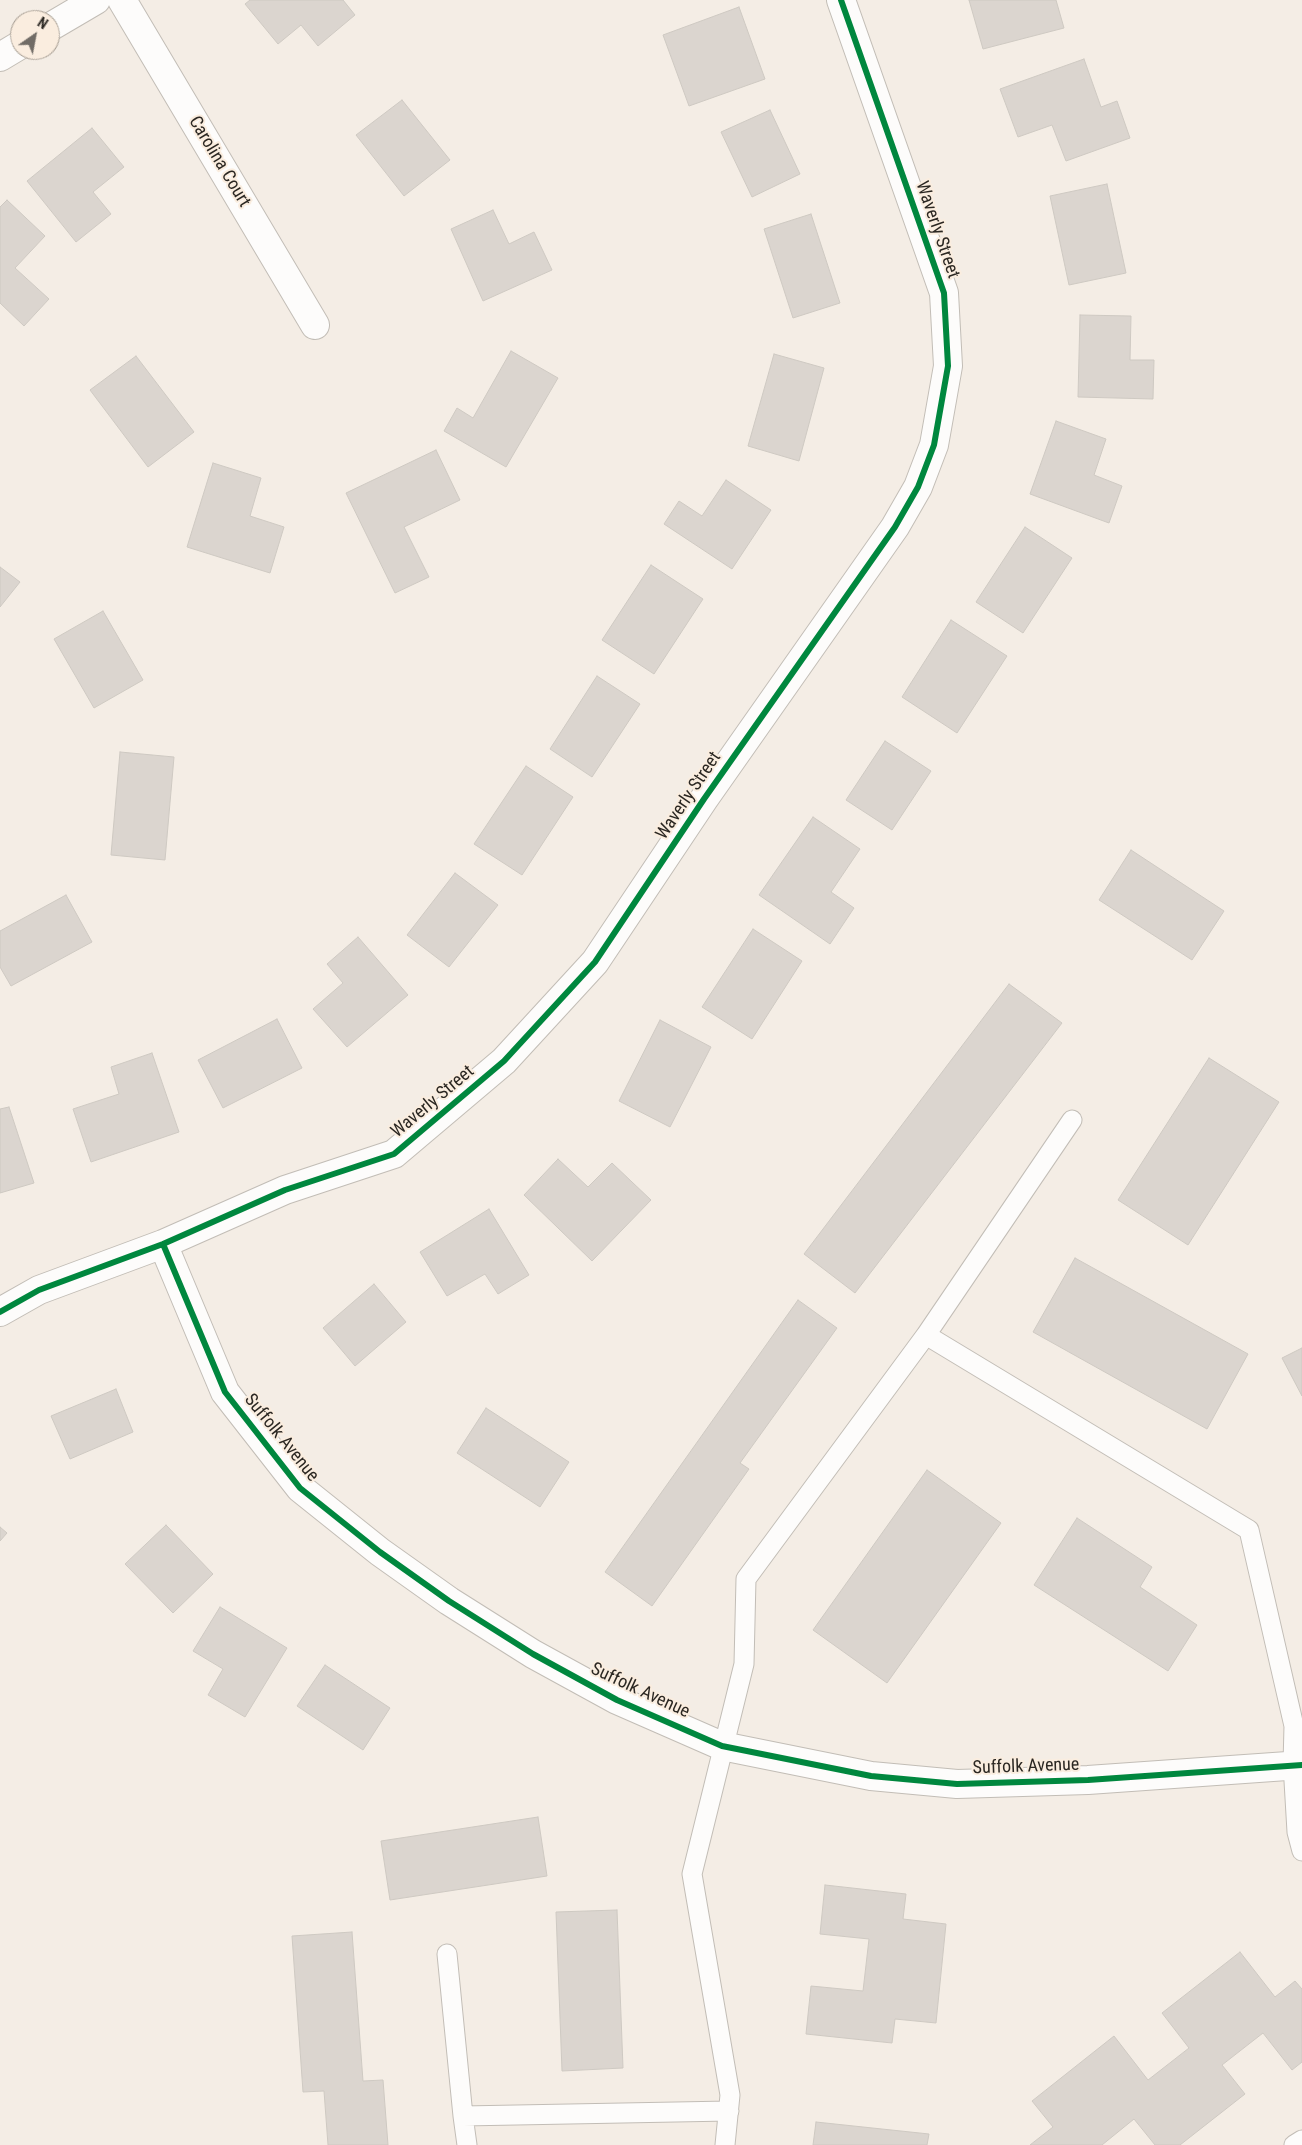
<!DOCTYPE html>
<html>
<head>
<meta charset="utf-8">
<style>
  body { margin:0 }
  #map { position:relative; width:1302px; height:2145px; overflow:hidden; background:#f4ede5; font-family:"Roboto Condensed",sans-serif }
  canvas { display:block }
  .north { position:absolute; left:10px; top:10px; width:50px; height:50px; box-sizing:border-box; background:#faeddf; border:1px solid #a79e93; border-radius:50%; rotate:33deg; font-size:14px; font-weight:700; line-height:20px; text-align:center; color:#2b2722 }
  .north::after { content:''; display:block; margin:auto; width:18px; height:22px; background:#716c66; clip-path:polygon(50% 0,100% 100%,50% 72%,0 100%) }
</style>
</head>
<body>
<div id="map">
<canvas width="1302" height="2145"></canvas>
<div class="north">N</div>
</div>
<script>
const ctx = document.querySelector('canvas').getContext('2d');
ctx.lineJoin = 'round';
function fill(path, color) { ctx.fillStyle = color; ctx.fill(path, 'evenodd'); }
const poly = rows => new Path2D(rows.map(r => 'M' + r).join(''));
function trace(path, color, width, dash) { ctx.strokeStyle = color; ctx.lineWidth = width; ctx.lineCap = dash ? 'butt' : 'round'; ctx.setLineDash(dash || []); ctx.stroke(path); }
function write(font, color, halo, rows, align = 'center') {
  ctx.font = font + ' "Roboto Condensed",sans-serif'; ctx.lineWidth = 4; ctx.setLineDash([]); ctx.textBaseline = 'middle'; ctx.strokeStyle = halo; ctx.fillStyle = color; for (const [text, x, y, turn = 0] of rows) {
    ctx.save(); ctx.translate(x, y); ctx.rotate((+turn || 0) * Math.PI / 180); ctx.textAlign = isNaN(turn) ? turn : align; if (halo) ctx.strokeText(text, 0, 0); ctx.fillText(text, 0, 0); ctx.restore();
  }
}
const building = poly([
  [250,0,343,0,355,15,318,46,301,25,278,44,245,4,250,0],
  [969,0,1056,0,1064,28,983,49,969,0],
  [739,7,765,79,689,106,663,35,739,7],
  [1084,59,1101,107,1117,101,1130,138,1066,161,1052,125,1018,137,1000,89,1084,59],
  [402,100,450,160,404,196,356,135,402,100],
  [770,110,800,174,752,197,721,132,770,110],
  [92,128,124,167,93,192,111,214,76,242,27,181,92,128],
  [1107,184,1126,273,1069,285,1050,196,1107,184],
  [7,200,45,236,15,268,49,299,24,326,0,303,0,207,7,200],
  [493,210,509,244,534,232,552,270,483,301,451,229,493,210],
  [811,214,840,303,793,318,764,229,811,214],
  [1080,315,1131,316,1130,360,1154,360,1153,399,1078,397,1080,315],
  [511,351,558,378,506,467,444,431,457,408,473,418,511,351],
  [774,354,824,368,799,461,748,446,774,354],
  [136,356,194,432,148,467,90,390,136,356],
  [1056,421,1106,439,1094,475,1122,486,1109,523,1030,494,1056,421],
  [436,450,460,500,404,527,429,577,395,593,346,493,436,450],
  [213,463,261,478,250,516,284,527,270,573,187,547,213,463],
  [726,480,771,510,732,569,664,524,679,501,702,516,726,480],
  [1025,527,1072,558,1023,633,976,602,1025,527],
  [651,565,703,599,654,674,602,640,651,565],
  [0,567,20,582,0,607,0,567],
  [103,611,143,680,94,708,54,639,103,611],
  [951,620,1007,656,957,733,902,697,951,620],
  [597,676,640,704,592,777,550,749,597,676],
  [885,741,931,771,892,830,846,800,885,741],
  [120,752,174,757,165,860,111,855,120,752],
  [526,766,573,797,522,875,474,844,526,766],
  [813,817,860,849,831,892,854,908,830,944,759,895,813,817],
  [1131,850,1224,911,1192,960,1099,900,1131,850],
  [455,873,498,905,449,967,407,935,455,873],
  [66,895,92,942,11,986,0,967,0,931,66,895],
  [753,929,802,961,752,1039,702,1007,753,929],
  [358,937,408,995,347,1047,313,1009,343,983,327,964,358,937],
  [1009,984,1062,1023,855,1293,804,1254,1009,984],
  [277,1019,302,1068,223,1108,198,1060,277,1019],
  [660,1020,711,1047,670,1127,619,1101,660,1020],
  [152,1053,179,1132,91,1162,73,1109,119,1094,111,1067,152,1053],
  [1209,1058,1279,1102,1188,1245,1118,1200,1209,1058],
  [9,1107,34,1183,0,1193,0,1109,9,1107],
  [558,1159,588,1187,612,1163,651,1200,592,1261,524,1195,558,1159],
  [489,1209,529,1275,498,1294,485,1274,447,1296,420,1252,489,1209],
  [1075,1258,1248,1354,1207,1429,1033,1332,1075,1258],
  [374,1284,406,1322,355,1366,323,1328,374,1284],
  [798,1300,837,1328,740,1463,749,1469,652,1606,605,1572,798,1300],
  [1302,1348,1302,1396,1282,1358,1302,1348],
  [116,1389,133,1432,70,1459,51,1416,116,1389],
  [486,1408,569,1462,540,1507,457,1453,486,1408],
  [927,1470,1001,1523,887,1683,813,1630,927,1470],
  [1077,1518,1152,1567,1140,1587,1197,1625,1168,1671,1034,1585,1077,1518],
  [166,1525,213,1574,173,1613,125,1564,166,1525],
  [0,1527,7,1533,0,1541,0,1527],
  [220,1607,287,1648,245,1717,208,1695,223,1669,193,1651,220,1607],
  [325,1665,390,1708,363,1750,297,1706,325,1665],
  [538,1817,547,1876,390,1900,381,1841,538,1817],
  [825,1885,906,1894,903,1919,946,1924,936,2023,895,2019,892,2043,806,2034,811,1986,863,1991,869,1939,820,1934,825,1885],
  [617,1910,623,2068,562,2071,556,1912,617,1910],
  [352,1932,363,2081,383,2080,388,2145,328,2145,324,2091,303,2092,292,1936,352,1932],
  [1240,1952,1275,1997,1295,1981,1302,1989,1302,2062,1292,2070,1263,2033,1222,2065,1245,2094,1180,2145,1155,2145,1134,2119,1102,2145,1030,2145,1053,2127,1032,2101,1114,2036,1148,2080,1189,2048,1162,2013,1240,1952],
  [816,2122,929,2134,927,2145,813,2145,816,2122]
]);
fill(building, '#dbd5cf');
trace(building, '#cec9c2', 1);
const lane = poly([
  [926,1335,1072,1120],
  [447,1954,463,2116,729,2111],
  [463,2116,467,2145],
  [725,2145,730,2095,692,1874,744,1664,746,1579,926,1335,1249,1530,1294,1726,1293,1764,1297,1832,1302,1851],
  [1294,2145,1302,2140]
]);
const street = poly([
  [122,0,315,325],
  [50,27,96,0],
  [0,57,20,45],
  [163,1244,225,1392,300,1488,380,1552,449,1601,533,1654,617,1700,722,1746,871,1776,957,1784,1088,1780,1302,1765],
  [0,1312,39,1290,163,1244,285,1190,394,1154,504,1061,595,962,704,799,895,527,918,487,934,445,948,366,944,293,841,0]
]);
trace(lane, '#c2bdb6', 21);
trace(street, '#c2bdb6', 30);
trace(lane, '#fdfcfb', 19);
trace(street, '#fdfcfb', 28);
trace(poly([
  [163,1244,225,1392,300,1488,380,1552,449,1601,533,1654,617,1700,722,1746,871,1776,957,1784,1088,1780,1302,1765],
  [0,1312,39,1290,163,1244,285,1190,394,1154,504,1061,595,962,704,799,895,527,918,487,934,445,948,366,944,293,841,0]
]), '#00873e', 6);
write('18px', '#2b2722', '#faeddf', [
  ["Carolina Court",219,162,59],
  ["Waverly Street",937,230,71],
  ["Waverly Street",689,796,-56],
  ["Waverly Street",433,1102,-40],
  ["Suffolk Avenue",281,1438,51],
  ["Suffolk Avenue",640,1691,25],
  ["Suffolk Avenue",1026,1767,-2]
]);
</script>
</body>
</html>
